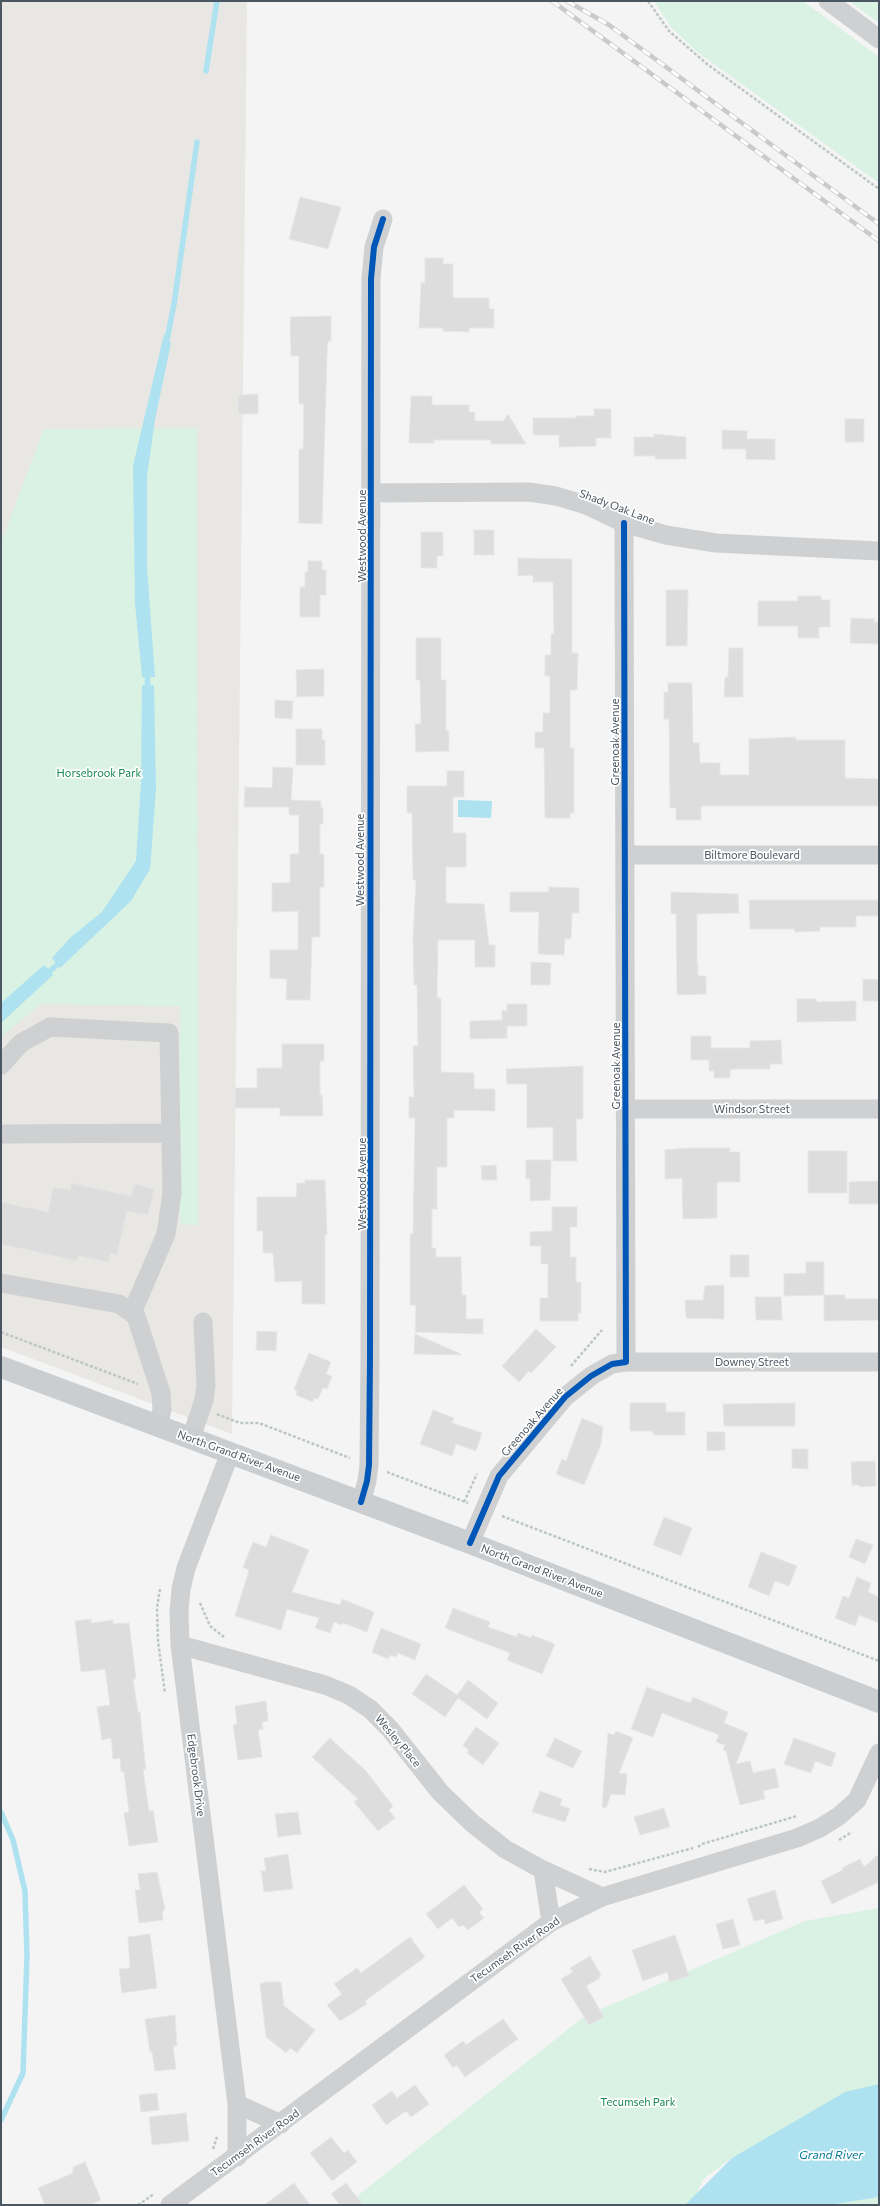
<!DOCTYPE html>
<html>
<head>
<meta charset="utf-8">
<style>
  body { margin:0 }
  #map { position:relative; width:880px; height:2206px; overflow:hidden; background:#f4f4f4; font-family:Commissioner,sans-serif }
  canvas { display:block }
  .frame { position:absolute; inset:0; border:2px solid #4a5661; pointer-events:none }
</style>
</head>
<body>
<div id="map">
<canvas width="880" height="2206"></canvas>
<div class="frame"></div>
</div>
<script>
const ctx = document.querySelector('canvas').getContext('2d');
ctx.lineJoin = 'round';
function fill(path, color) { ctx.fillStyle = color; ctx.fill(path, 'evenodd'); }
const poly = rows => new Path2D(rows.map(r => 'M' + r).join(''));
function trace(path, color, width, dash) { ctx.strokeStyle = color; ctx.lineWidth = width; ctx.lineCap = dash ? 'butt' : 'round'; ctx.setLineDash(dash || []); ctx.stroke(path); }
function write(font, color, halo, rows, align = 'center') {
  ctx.font = font + ' Commissioner,sans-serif'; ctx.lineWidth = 3.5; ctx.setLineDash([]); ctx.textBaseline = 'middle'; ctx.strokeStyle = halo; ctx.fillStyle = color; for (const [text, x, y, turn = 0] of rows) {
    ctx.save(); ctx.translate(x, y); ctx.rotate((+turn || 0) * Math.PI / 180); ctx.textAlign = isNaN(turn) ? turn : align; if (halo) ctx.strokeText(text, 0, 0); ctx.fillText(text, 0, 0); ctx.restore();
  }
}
fill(poly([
  [1,1,247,1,232,1434,1,1347]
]), '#e8e7e3');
fill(poly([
  [654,1,803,1,879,57,879,183,696,51,671,27],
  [849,1,879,1,879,23],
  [197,428,198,1225,180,1224,180,1006,41,1004,1,1037,1,543,44,429],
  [879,1908,879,2092,732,2158,703,2179,692,2205,346,2205,585,2016,805,1921],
  [879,2197,879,2205,829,2205,830,2204]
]), '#d9f2e3');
fill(poly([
  [164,334,171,343,155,420,147,476,147,567,155,677,142,677,135,603,133,466],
  [142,685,154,685,156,789,150,869,131,901,60,968,52,958,71,937,102,912,136,861,141,782],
  [458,800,492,801,491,818,458,817],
  [44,965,53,975,1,1023,1,1003],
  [879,2084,879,2197,829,2205,685,2205,732,2158,845,2092]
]), '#aee2f0');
trace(poly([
  [206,71,217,1],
  [166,345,174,304,197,142],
  [147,670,148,692],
  [45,975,63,960],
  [1,1812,13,1840,25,1891,27,1956,23,2073,1,2120]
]), '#aee2f0', 5.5);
const building = poly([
  [300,197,341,207,328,249,289,239,300,197],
  [425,258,443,258,443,264,453,264,453,298,489,298,489,309,494,309,494,328,469,328,469,332,443,331,443,328,419,328,421,283,425,283,425,258],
  [331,316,331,341,328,341,327,356,322,524,299,523,299,449,303,449,304,404,299,404,299,356,291,356,290,317,331,316],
  [258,394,258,414,238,414,238,395,258,394],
  [411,396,432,396,432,405,469,405,469,412,475,412,475,421,503,421,508,414,526,444,491,444,491,440,434,440,434,443,409,443,411,396],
  [594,409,611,409,611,438,596,438,596,446,559,447,559,435,533,435,533,418,576,418,576,416,594,416,594,409],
  [845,419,864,419,864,442,845,442,845,419],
  [722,430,747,431,747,439,775,439,775,460,746,459,746,449,722,449,722,430],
  [654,434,686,437,686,459,655,459,655,456,634,456,634,437,654,437,654,434],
  [474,530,494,530,494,555,474,555,474,530],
  [421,532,443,532,443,556,437,556,437,568,421,568,421,532],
  [518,558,572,559,572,653,578,653,577,690,570,690,570,748,574,748,574,813,570,813,570,818,545,818,544,748,535,748,535,732,543,732,543,713,550,713,550,676,545,676,545,655,551,655,551,634,554,634,553,582,533,582,533,575,518,576,518,558],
  [308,561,322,561,322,570,326,570,326,595,320,595,320,617,300,617,300,587,305,587,305,572,308,572,308,561],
  [666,590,688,590,687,646,666,646,666,590],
  [798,596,821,596,821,600,830,600,830,627,819,627,819,638,798,638,798,626,758,626,758,601,798,601,798,596],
  [851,618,875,619,874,622,879,622,879,644,850,643,851,618],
  [416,638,441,638,441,680,446,680,446,731,449,731,449,751,416,752,415,724,421,724,420,680,416,680,416,638],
  [729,648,743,648,743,697,724,697,725,677,728,677,729,648],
  [324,669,324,696,297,697,296,670,324,669],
  [668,683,692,683,693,743,699,743,700,763,720,763,720,775,749,775,749,739,796,737,796,740,845,740,845,778,879,779,879,806,701,806,701,820,676,820,676,808,670,808,669,719,664,719,664,692,668,692,668,683],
  [275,700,293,701,292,719,275,718,275,700],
  [296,729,322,729,322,740,325,740,325,765,296,765,296,729],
  [273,767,293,768,291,800,321,801,321,808,323,808,323,824,320,824,320,854,324,854,324,887,320,887,320,937,312,937,310,1000,286,1000,287,979,270,978,270,950,298,950,298,911,272,912,272,883,290,883,290,854,299,854,299,815,289,815,289,807,244,807,245,787,272,788,273,767],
  [447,771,464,771,464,797,453,797,453,833,466,833,466,867,446,867,446,903,484,904,489,945,495,945,495,967,475,967,475,940,438,940,437,998,441,998,441,1072,474,1073,474,1089,495,1089,495,1111,454,1110,454,1118,447,1118,447,1167,437,1167,437,1209,432,1209,432,1248,436,1248,436,1257,461,1257,462,1295,466,1295,466,1319,483,1319,483,1334,415,1332,416,1305,410,1305,410,1234,413,1234,415,1118,409,1118,409,1097,414,1097,413,1046,418,1046,417,985,414,985,413,939,416,880,413,880,412,813,407,813,407,786,447,786,447,771],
  [549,887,579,888,579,913,572,913,571,939,565,939,564,955,538,954,539,912,510,912,510,892,549,892,549,887],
  [671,892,738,894,739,913,697,914,697,963,698,963,698,976,706,976,706,994,677,995,676,914,671,914,671,892],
  [749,900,879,900,879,916,856,916,856,927,820,927,820,931,795,932,794,929,750,929,749,900],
  [531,962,551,963,550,985,531,985,531,962],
  [863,979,879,980,879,1001,863,1001,863,979],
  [797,999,816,999,817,1002,856,1001,856,1021,797,1022,797,999],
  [507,1004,527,1004,527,1026,507,1026,507,1038,470,1039,470,1021,502,1020,502,1010,507,1011,507,1004],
  [691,1036,711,1036,711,1048,750,1048,750,1041,781,1040,782,1064,770,1064,770,1069,735,1069,730,1070,730,1078,714,1078,714,1071,709,1071,709,1060,691,1060,691,1036],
  [282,1044,324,1044,324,1061,320,1061,320,1095,322,1095,323,1116,280,1116,280,1108,235,1108,235,1088,257,1088,257,1068,282,1068,282,1044],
  [583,1066,583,1119,576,1119,577,1161,553,1161,553,1127,527,1128,527,1084,507,1084,506,1069,583,1066],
  [688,1148,730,1148,730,1152,740,1152,740,1182,717,1182,717,1218,683,1219,682,1178,665,1179,665,1150,688,1148],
  [808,1151,847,1151,847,1193,808,1193,808,1151],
  [526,1160,551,1160,550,1200,530,1201,530,1179,526,1179,526,1160],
  [496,1165,497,1180,482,1180,481,1166,496,1165],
  [305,1180,325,1180,327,1235,325,1235,325,1304,302,1304,302,1281,275,1282,273,1253,263,1253,263,1231,257,1231,257,1197,296,1197,297,1183,305,1183,305,1180],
  [879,1181,879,1204,849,1204,849,1182,879,1181],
  [71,1183,131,1196,134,1184,154,1189,148,1215,127,1211,117,1255,110,1253,108,1262,78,1256,77,1261,1,1244,1,1202,48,1212,53,1187,70,1190,71,1183],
  [552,1207,577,1207,577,1227,570,1227,570,1257,576,1257,576,1282,581,1282,581,1313,578,1313,578,1321,540,1321,540,1298,548,1298,548,1264,541,1264,541,1246,530,1246,530,1232,552,1231,552,1207],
  [730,1255,749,1255,749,1277,730,1277,730,1255],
  [806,1262,824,1262,824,1295,784,1296,784,1274,806,1273,806,1262],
  [724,1285,724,1319,686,1318,685,1300,703,1300,705,1286,724,1285],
  [824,1295,845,1295,845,1299,879,1299,879,1320,824,1321,824,1295],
  [755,1297,781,1297,782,1320,756,1320,755,1297],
  [536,1329,556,1347,531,1373,529,1371,519,1382,502,1366,536,1329],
  [257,1331,277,1332,276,1351,256,1350,257,1331],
  [415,1334,461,1354,461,1355,414,1354,415,1334],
  [309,1353,331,1362,326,1374,332,1376,327,1389,323,1388,318,1399,314,1398,313,1402,296,1395,297,1391,294,1389,309,1353],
  [630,1403,666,1403,666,1412,685,1412,685,1435,653,1435,653,1431,630,1431,630,1403],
  [795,1403,795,1426,724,1426,723,1404,795,1403],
  [433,1410,454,1418,452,1423,482,1433,476,1451,456,1444,452,1456,420,1444,433,1410],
  [582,1418,603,1427,601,1444,584,1485,556,1474,562,1459,566,1461,582,1418],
  [707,1432,725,1432,725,1450,707,1451,707,1432],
  [792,1449,808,1449,808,1469,792,1468,792,1449],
  [875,1461,876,1486,860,1487,859,1485,852,1485,851,1462,875,1461],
  [664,1517,692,1528,681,1556,653,1545,664,1517],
  [271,1535,309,1550,292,1592,340,1605,342,1599,374,1612,367,1632,343,1623,342,1625,334,1622,330,1633,315,1628,319,1618,287,1609,281,1630,235,1616,249,1570,243,1567,253,1542,266,1547,271,1535],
  [856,1539,873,1545,865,1564,849,1557,856,1539],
  [761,1552,797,1566,789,1586,775,1581,769,1596,748,1587,761,1552],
  [857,1577,871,1583,868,1592,879,1597,879,1623,859,1615,855,1626,835,1618,843,1596,849,1598,857,1577],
  [453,1608,490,1622,488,1627,517,1637,518,1633,531,1638,532,1635,555,1644,542,1674,507,1660,510,1653,445,1628,453,1608],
  [91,1619,91,1623,113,1620,113,1624,129,1623,136,1679,133,1679,138,1712,140,1712,145,1762,146,1769,143,1770,149,1811,153,1810,158,1842,129,1846,124,1813,129,1812,124,1772,121,1772,120,1758,113,1759,111,1738,102,1740,97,1707,110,1705,105,1669,81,1672,75,1621,91,1619],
  [381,1628,421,1644,415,1660,398,1653,396,1657,390,1655,388,1659,372,1652,381,1628],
  [426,1674,457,1695,468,1680,498,1703,487,1719,458,1698,445,1717,412,1694,426,1674],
  [647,1687,690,1703,693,1697,728,1712,724,1723,748,1733,736,1764,750,1761,753,1773,775,1768,779,1787,763,1791,765,1799,740,1805,726,1751,723,1750,725,1745,716,1742,719,1735,662,1713,653,1737,631,1729,647,1687],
  [266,1701,268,1721,262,1722,263,1729,258,1730,262,1757,238,1760,233,1725,237,1724,235,1706,266,1701],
  [476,1727,499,1743,483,1765,467,1753,469,1750,463,1745,476,1727],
  [616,1731,633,1738,619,1773,627,1774,625,1795,611,1794,606,1808,602,1807,608,1733,614,1735,616,1731],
  [330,1738,366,1771,393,1806,389,1810,395,1818,378,1831,354,1802,358,1799,312,1757,330,1738],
  [555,1738,582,1751,573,1768,546,1756,555,1738],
  [794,1738,836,1753,831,1767,815,1761,811,1773,784,1764,794,1738],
  [540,1791,562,1799,560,1805,570,1809,565,1822,532,1812,540,1791],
  [664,1808,670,1827,640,1835,634,1817,664,1808],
  [298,1812,301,1834,278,1837,275,1814,298,1812],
  [288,1854,293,1889,264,1892,261,1871,266,1871,264,1858,288,1854],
  [879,1854,879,1882,832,1904,821,1881,843,1870,842,1868,860,1859,864,1867,879,1854],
  [157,1872,165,1909,162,1912,163,1920,139,1923,135,1890,140,1890,138,1874,157,1872],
  [464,1885,483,1909,479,1912,484,1918,468,1930,463,1925,459,1927,452,1918,438,1929,426,1914,464,1885],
  [775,1890,783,1919,765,1924,764,1919,754,1921,747,1899,775,1890],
  [733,1919,740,1945,723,1949,716,1924,733,1919],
  [150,1934,157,1988,122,1993,119,1969,130,1968,128,1937,150,1934],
  [675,1935,689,1976,670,1982,667,1972,643,1981,632,1950,675,1935],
  [410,1937,425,1957,365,2001,367,2004,340,2021,327,2005,342,1994,334,1984,357,1968,361,1973,410,1937],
  [590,1956,601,1975,599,1976,600,1978,586,1986,604,2017,589,2025,561,1979,573,1972,570,1968,590,1956],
  [266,1982,281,1982,284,2006,315,2030,297,2053,290,2048,286,2053,266,2037,260,1984,266,1982],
  [175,2015,177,2046,173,2046,176,2069,155,2071,152,2052,150,2052,145,2019,175,2015],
  [503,2019,518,2039,465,2077,457,2065,453,2068,444,2055,463,2041,466,2045,503,2019],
  [415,2085,429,2104,411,2117,406,2111,386,2125,372,2105,392,2091,397,2098,415,2085],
  [157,2093,159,2110,141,2112,139,2095,157,2093],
  [186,2113,189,2141,152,2145,149,2117,186,2113],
  [331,2137,344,2153,348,2150,357,2162,332,2181,310,2153,331,2137],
  [85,2162,101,2200,90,2205,45,2205,38,2188,73,2173,73,2167,85,2162],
  [294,2183,310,2205,264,2205,294,2183],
  [346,2183,363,2205,340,2205,331,2194,346,2183]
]);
fill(building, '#ddddde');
trace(building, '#e5e6e7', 1);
trace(poly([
  [648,1,669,31,707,64,879,189],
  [1,1332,138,1384],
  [571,1366,602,1330],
  [217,1414,240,1423,259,1423,350,1458],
  [387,1472,468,1503],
  [464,1502,477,1474],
  [502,1516,879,1661],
  [160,1589,157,1608,158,1641,165,1693],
  [200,1603,210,1626,224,1637],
  [839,1840,852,1832],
  [698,1847,702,1844,797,1816],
  [589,1869,605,1872,693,1848],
  [213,2149,217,2137],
  [138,2205,154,2194]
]), '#bcc7c4', 2.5, [3, 2]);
trace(poly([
  [828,1,879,39],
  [372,493,529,492,556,496,586,505,624,523,666,535,716,543,879,551],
  [625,855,879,855],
  [1,1065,21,1043,50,1027,169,1033,172,1193,166,1234,132,1313],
  [626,1109,879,1109],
  [1,1134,171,1133],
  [1,1283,119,1304,136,1316,161,1393,162,1410,158,1426],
  [626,1362,879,1362],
  [191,1438,204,1400,206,1385,203,1322],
  [230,1453,186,1568,181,1589,179,1612,180,1645,237,2104],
  [361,1502,367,1481,369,1465,370,1358,371,279,374,247,383,219],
  [470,1543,499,1476,565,1397,591,1376,612,1364,626,1362,624,523],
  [180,1645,325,1685,349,1695,370,1709,390,1729,440,1792,472,1823,505,1849,543,1870],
  [551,1922,543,1870,602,1897],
  [237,2157,237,2104,281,2124],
  [170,2205,551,1922,602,1897,797,1838,820,1828,839,1816,857,1800,879,1753]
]), '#ced0d2', 19);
trace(poly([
  [1,1367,470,1543,879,1702]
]), '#caced1', 22);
const rail = poly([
  [552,1,879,241],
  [567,1,609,25,879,224]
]);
trace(rail, '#c9cacc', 4.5);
trace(rail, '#fff', 3, [9]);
trace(poly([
  [361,1502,367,1481,369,1465,370,1358,371,279,374,247,383,219],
  [470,1543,499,1476,565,1397,591,1376,612,1364,626,1362,624,523]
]), '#0057b8', 6);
write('11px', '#4a5661', '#fff', [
  ["Shady Oak Lane",617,507,21],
  ["Westwood Avenue",362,536,-90],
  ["Greenoak Avenue",615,742,-90],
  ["Biltmore Boulevard",752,855],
  ["Westwood Avenue",360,860,-90],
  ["Greenoak Avenue",616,1066,-90],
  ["Windsor Street",752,1109],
  ["Westwood Avenue",362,1184,-90],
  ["Downey Street",752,1362],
  ["Greenoak Avenue",532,1422,-49],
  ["North Grand River Avenue",239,1456,20],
  ["North Grand River Avenue",542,1571,21],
  ["Wesley Place",398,1741,50],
  ["Edgebrook Drive",196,1775,83],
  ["Tecumseh River Road",515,1950,-35],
  ["Tecumseh River Road",255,2143,-36]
]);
write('11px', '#17864f', '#fff', [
  ["Horsebrook Park",99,773],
  ["Tecumseh Park",638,2102]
]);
write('italic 12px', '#0c7c9b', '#fff', [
  ["Grand River",831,2155]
]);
</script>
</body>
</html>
